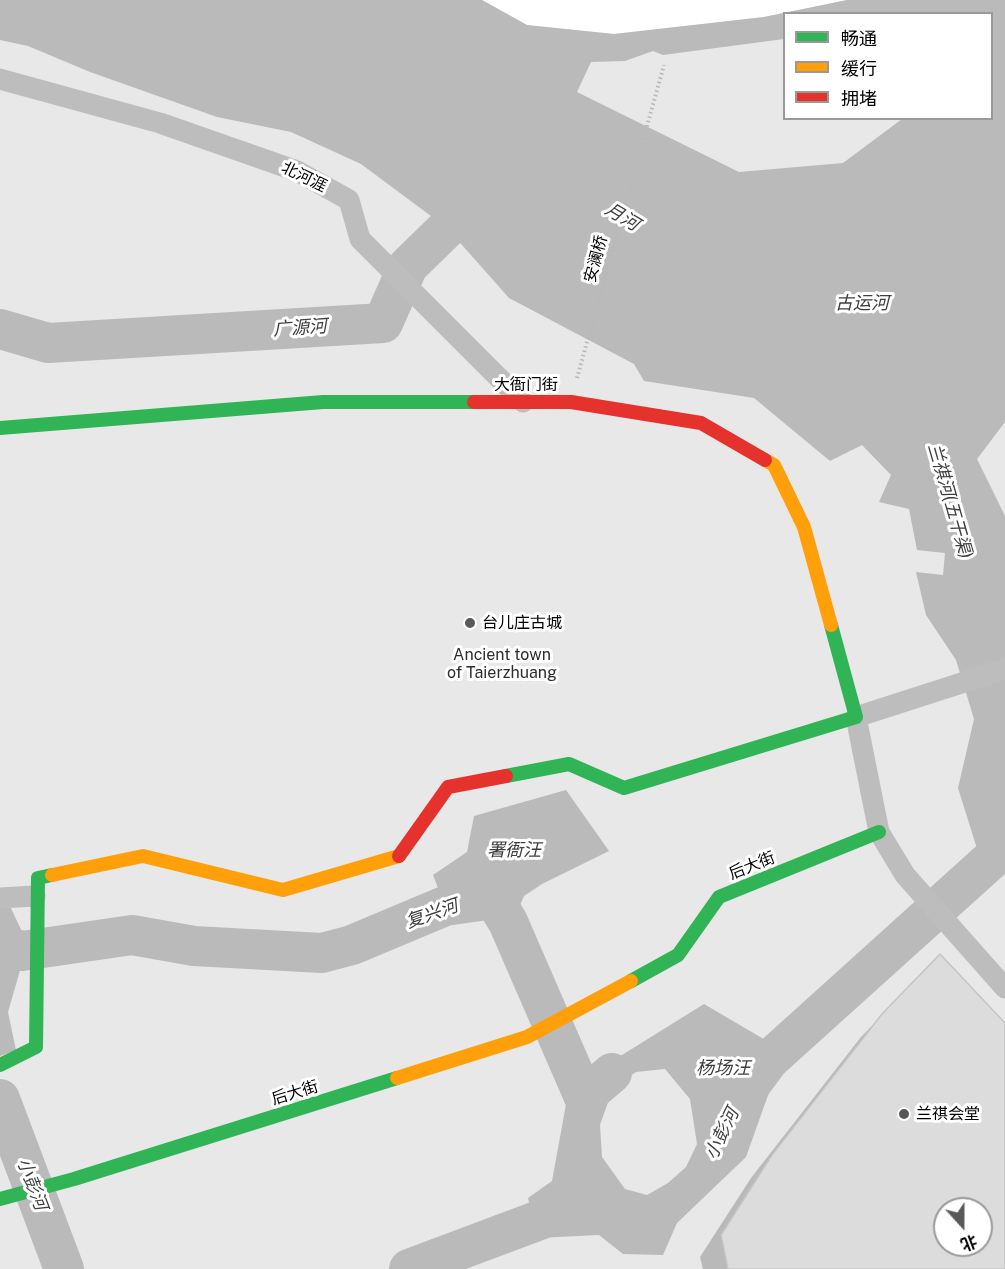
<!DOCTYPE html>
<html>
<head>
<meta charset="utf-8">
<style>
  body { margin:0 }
  #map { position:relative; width:1005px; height:1269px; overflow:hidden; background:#fff; font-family:"Public Sans","Noto Sans SC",sans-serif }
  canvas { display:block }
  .legend { position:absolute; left:783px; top:12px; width:210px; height:108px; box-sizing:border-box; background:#fff; border:2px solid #999; margin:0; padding:8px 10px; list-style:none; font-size:18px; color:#000 }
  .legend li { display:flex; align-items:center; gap:12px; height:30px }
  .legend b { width:30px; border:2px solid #999 }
  .north { position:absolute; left:933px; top:1197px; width:60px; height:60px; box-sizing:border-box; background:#fff; border:2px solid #999; border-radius:50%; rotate:159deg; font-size:16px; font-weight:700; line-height:24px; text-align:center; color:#000 }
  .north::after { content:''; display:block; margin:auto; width:21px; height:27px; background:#595959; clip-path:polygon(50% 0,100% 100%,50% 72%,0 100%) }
</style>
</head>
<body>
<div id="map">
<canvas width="1005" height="1269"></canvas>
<ul class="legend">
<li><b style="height:8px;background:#30b455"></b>畅通</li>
<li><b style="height:8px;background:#ff9f0a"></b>缓行</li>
<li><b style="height:8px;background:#e5322d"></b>拥堵</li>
</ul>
<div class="north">北</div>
</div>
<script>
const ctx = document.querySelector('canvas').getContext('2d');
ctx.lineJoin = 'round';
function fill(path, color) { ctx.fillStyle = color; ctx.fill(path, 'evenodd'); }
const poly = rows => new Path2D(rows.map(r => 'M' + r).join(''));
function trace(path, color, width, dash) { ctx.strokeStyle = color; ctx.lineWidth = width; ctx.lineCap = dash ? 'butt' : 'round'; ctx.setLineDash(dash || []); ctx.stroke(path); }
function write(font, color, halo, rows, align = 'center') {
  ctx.font = font + ' "Public Sans","Noto Sans SC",sans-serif'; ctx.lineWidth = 6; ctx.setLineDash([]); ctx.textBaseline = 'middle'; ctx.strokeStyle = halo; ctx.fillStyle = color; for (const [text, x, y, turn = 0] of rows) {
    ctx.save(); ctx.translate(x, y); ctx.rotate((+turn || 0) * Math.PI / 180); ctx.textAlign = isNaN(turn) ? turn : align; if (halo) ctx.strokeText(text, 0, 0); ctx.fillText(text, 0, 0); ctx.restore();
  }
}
fill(poly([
  [0,0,482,0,527,25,614,34,764,17,847,0,933,0,784,14,784,118,992,118,1005,89,1005,1269,0,1269],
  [945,1209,981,1209,981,1245,945,1245]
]), '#e8e8e8');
fill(poly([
  [0,0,482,0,527,25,614,34,764,17,847,0,1005,0,1005,422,977,459,1005,516,1005,847,987,862,979,855,958,788,974,719,956,660,926,615,916,572,943,575,945,553,917,550,909,509,879,502,891,475,862,445,830,461,754,398,644,381,634,364,509,298,447,228,361,164,291,132,217,117,90,72,28,46,0,40],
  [784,14,992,14,992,118,902,119,843,163,739,172,577,92,591,62,625,61,653,51,663,55,784,39],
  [566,790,609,851,542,884,524,896,513,921,498,924,487,912,449,917,433,875,467,852,474,816],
  [0,906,10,906,23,934,21,967,8,1012,16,1050,0,1056],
  [704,1004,767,1041,772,1084,746,1157,677,1223,663,1255,623,1254,599,1235,537,1238,528,1198,552,1181,569,1088],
  [665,1069,690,1099,697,1144,686,1167,668,1183,647,1195,625,1189,602,1157,600,1125,613,1088,636,1072]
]), '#bababa');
fill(poly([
  [920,977,1005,1025,1005,1269,703,1269,700,1257,751,1178,861,1037],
  [945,1209,981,1209,981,1245,945,1245]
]), '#0003');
trace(poly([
  [0,329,48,343,383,323,408,266,487,189],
  [0,944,22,951,132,935,194,946,322,953,352,945,445,906,494,899,508,922,584,1097,612,1073],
  [0,1099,64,1269],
  [737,1103,769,1060,1005,847],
  [409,1269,577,1206,585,1208]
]), '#bababa', 40);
const building = poly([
  [940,954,1005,1023,1005,1269,728,1269,721,1235,772,1155,882,1014,940,954],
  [945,1209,981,1209,981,1245,945,1245,945,1209]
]);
fill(building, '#dcdcdc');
trace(building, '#c4c4c4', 1.5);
trace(poly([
  [577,378,664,65]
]), '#b8b8b8', 4, [1.5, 3]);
trace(poly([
  [0,79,160,123,297,171,349,200,360,239,523,402],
  [1005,669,856,717,879,832,905,875,1005,988],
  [0,898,35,896]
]), '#bdbdbd', 21);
trace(poly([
  [0,428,323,402,474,402],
  [506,776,569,764,624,788,856,717,831,625],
  [631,981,678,955,719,897,879,832],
  [0,1065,36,1047,38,878,52,875],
  [0,1199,74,1179,397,1078]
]), '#30b455', 14);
trace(poly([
  [765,460,774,465,804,527,831,625],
  [52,875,143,856,283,890,399,856],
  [397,1078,527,1037,631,981]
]), '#ff9f0a', 14);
trace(poly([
  [474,402,571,402,701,423,765,460],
  [399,856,448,787,506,776]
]), '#e5322d', 14);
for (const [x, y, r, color] of [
  [470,623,6,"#595959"],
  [904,1114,6,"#595959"]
]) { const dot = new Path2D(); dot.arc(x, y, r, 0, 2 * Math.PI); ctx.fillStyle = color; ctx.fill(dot); trace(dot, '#fff', 2); }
write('16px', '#000', '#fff', [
  ["北河涯",304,177,26],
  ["安澜桥",596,259,-75],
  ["大衙门街",526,385],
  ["后大街",752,866,-22],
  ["后大街",295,1093,-17]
]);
write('16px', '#000', '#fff', [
  ["台儿庄古城",482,623],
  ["兰祺会堂",916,1114]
], 'left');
write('16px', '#2d2d2d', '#fff', [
  ["Ancient town",502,655],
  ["of Taierzhuang",502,673]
]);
write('italic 18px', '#3e3e3e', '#fff', [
  ["月河",622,217,31],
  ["古运河",862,303],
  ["广源河",300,328,-4],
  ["兰祺河(五干渠)",950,501,74],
  ["署衙汪",514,850],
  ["复兴河",432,914,-19],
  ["杨场汪",723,1068],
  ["小彭河",722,1134,-64],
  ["小彭河",32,1184,69]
]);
</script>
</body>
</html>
